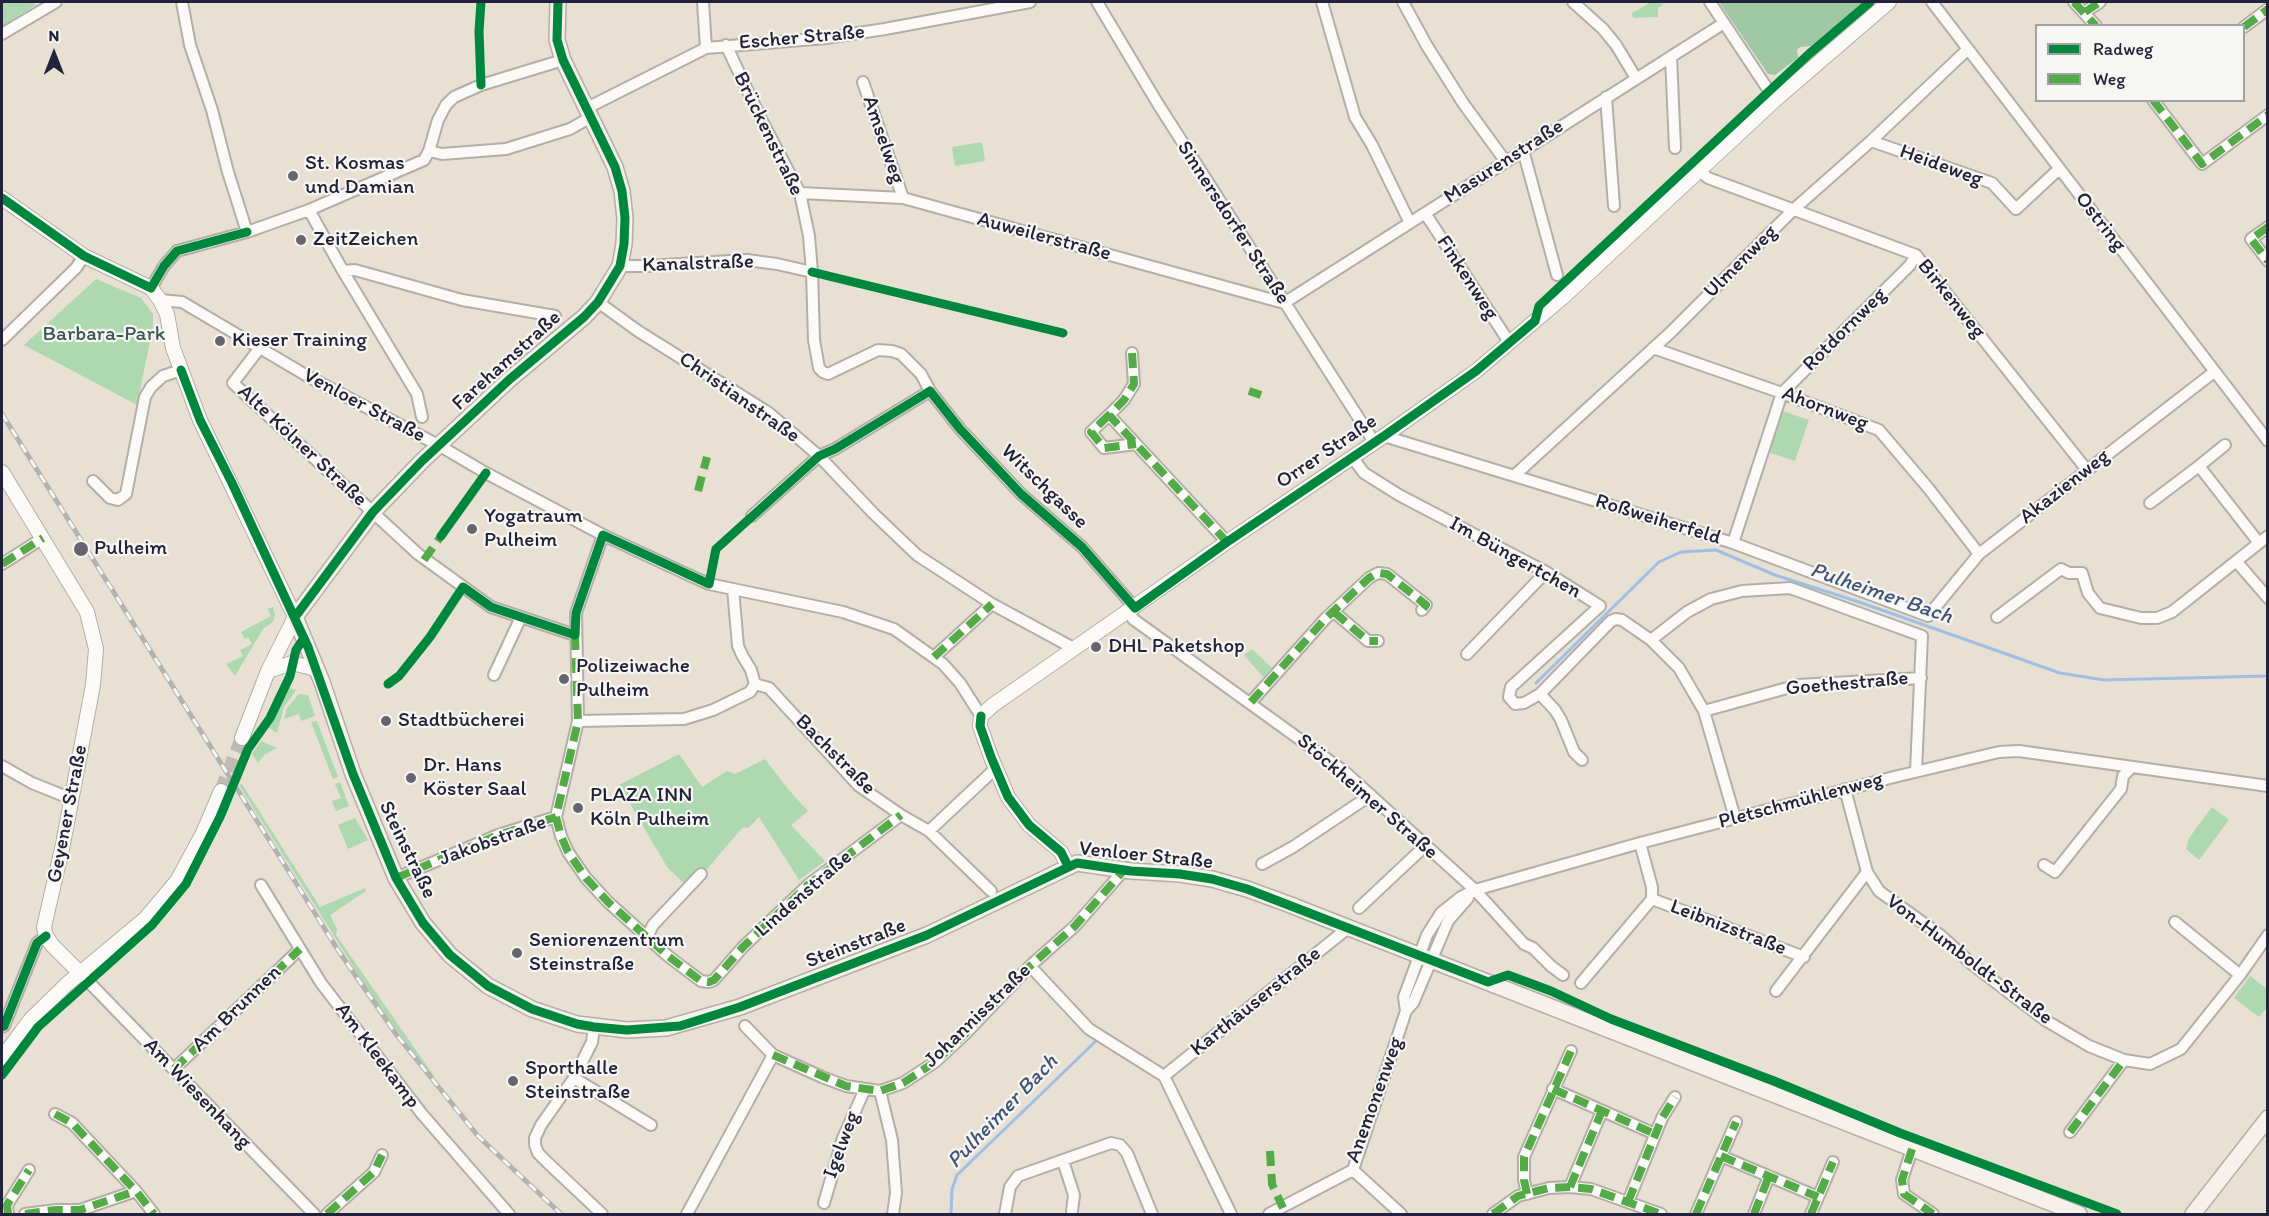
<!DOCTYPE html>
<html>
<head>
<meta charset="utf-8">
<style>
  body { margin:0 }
  #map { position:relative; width:2269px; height:1216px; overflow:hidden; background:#e8e0d2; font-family:Itim,sans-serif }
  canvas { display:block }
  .frame { position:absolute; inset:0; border:3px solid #22223b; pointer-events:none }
  .legend { position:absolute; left:2035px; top:24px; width:210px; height:78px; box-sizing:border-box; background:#f6f6f2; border:2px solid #a1a1a9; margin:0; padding:8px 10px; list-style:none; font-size:18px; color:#22223b }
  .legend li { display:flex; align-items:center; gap:12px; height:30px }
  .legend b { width:30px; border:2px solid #a1a1a9 }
  .north { position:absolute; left:24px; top:24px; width:60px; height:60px; -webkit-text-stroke:4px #f6f6f2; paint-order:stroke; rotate:0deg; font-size:16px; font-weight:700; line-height:24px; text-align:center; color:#22223b }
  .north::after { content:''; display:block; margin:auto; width:21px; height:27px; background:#22223b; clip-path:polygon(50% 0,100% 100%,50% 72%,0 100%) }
</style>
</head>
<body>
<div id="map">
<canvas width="2269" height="1216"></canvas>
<div class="frame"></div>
<ul class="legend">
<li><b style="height:8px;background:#00873e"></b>Radweg</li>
<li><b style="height:8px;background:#53aa46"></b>Weg</li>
</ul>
<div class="north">N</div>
</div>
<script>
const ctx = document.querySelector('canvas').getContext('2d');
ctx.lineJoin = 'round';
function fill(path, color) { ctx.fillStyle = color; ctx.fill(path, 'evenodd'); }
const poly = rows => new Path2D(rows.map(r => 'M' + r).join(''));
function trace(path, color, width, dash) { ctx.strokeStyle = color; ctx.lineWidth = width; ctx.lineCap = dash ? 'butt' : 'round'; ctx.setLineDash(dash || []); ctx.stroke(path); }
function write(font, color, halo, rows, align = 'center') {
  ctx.font = font + ' Itim,sans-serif'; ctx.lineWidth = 4.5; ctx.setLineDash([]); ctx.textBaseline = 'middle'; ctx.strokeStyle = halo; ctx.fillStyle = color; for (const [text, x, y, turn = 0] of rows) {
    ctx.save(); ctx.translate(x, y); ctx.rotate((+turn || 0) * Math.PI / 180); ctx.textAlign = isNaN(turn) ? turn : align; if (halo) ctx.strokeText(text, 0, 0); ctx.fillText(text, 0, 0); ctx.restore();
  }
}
fill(poly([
  [2,2,33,2,36,5,2,26],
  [1651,2,1660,2,1663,5,1658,8,1658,17,1633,18,1632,13],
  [982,142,985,161,955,166,952,147],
  [96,279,141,298,153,314,153,327,137,405,24,345],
  [1782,411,1809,420,1795,461,1768,452],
  [273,607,275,615,273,622,263,629,235,676,226,664,243,656,240,650,252,644,248,637,245,639,241,632,271,616,268,609],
  [1252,649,1272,668,1263,677,1244,655],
  [289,688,296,690,284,707,277,733,269,728],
  [299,694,308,695,315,716,301,721,299,714,284,719,287,708],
  [317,721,338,777,333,779,311,722],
  [261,741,277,748,264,755,258,763,252,754],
  [679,754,702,787,727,771,735,774,765,759,787,788,808,811,791,825,825,861,799,880,759,817,748,828,743,827,690,889,667,867,619,785],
  [340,782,349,806,336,811,332,801,341,798,335,784],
  [242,784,320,907,365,888,366,891,330,915,337,929,336,935,434,1076,431,1076,375,1001,239,785],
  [2212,807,2229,820,2199,860,2186,849,2189,838],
  [355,818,368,840,348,849,338,825],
  [2250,976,2267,989,2267,1008,2259,1017,2234,998]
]), '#aed8b0');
fill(poly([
  [1719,2,1864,2,1811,46,1800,47,1797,50,1798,58,1775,75,1768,74]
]), '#a0c8a4');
trace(poly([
  [1536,683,1659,562,1681,552,1716,550,1775,575,1862,603,2060,673,2104,680,2268,676],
  [951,1214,952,1189,957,1175,1096,1041]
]), '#9fbfe4', 3);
trace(poly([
  [221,791,242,738]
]), '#c0bab4', 14, [14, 7]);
const minor = poly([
  [182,2,190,45,212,110,228,172,247,232],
  [703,2,706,48],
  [1097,2,1158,104,1374,442],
  [1322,2,1355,117,1372,145,1410,223],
  [1403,2,1427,46,1463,103,1506,162],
  [1573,2,1603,29,1616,45,1636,78],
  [1710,2,1775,100],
  [1932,2,2268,441],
  [2074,2,2096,26],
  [2085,12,2100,2],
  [2244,27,2268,9],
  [2,34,56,2],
  [726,45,761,119,800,193,809,236,812,272,814,340,819,368,823,372,828,374,878,350,892,351,901,354,921,374,930,391,960,429,1021,494,1082,547,1135,608],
  [1671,57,1675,148],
  [863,82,903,198],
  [1606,97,1614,206],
  [2153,100,2202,164,2268,115],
  [587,108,706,48,826,38,885,29,1030,2],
  [1871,141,1992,183,2016,209,2059,169],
  [1523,150,1557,275],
  [429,151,442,154,506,149,570,129,591,117],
  [1699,170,1708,178,1916,255,2087,470],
  [800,193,903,198,1284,303,1724,23],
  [309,210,343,271,417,394,422,417],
  [1425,213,1509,342],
  [2268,227,2251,239,2268,261],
  [620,266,648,266,747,260,777,264,812,272],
  [343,271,355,270,462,300,555,316],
  [151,288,164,266,177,251,247,232,309,210,424,160,429,151,438,120,446,105,454,97,481,85,563,60],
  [160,300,182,302,309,377,440,446,486,473,603,535,691,576,709,584,843,612,894,629,943,664,960,683,981,716],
  [598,302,638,331,769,413,819,456,873,513,917,555,992,604,1075,649],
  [2,340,76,268,84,256],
  [1653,348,1782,393,1879,430,1929,489,1979,554],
  [259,349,233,383,418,554,491,607,575,635],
  [1132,353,1134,384,1124,400,1109,415,1227,542],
  [1109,415,1091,432,1104,448,1136,444],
  [1384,436,1733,543,1928,616,1979,554,2214,372],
  [1352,457,1364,473,1399,495,1546,572,1600,606,1511,687,1509,697,1515,704,1524,703,1540,694,1611,621,1616,619,1622,620,1651,640,1679,668,1704,711,1735,818],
  [2199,466,2225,445],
  [1515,475,1671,332,1793,210,1871,141,1968,49],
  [93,481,110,498,118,500,126,494,145,397,151,387,163,376,181,370],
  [2150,503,2199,466,2259,543],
  [752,516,819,456,835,449,930,391],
  [603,535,576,613,578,721,556,817,561,836,568,852,586,878,608,902,668,956,701,981,709,982,714,980,743,947,808,885,901,815],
  [1733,543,1782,393,1910,265,1916,255],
  [2236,561,2268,598],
  [2,564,43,538],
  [733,589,738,646,742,655,751,670,755,684],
  [1129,612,1133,619,1345,772,1475,890,1524,944,1533,948,1551,966,1563,975],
  [1334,612,1368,641,1378,641],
  [1997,617,2061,569,2069,573,2082,573,2088,593,2100,608,2141,618,2157,618,2172,612,2268,536],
  [1651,640,1687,612,1711,599,1742,591,1790,588,1922,636,1916,771],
  [1467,654,1546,572],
  [934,657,992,604],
  [494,675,521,617],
  [755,684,769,688,859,786,901,815,929,831,991,891],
  [1540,694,1555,710,1561,720,1574,752,1582,760],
  [1251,702,1325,619,1369,578,1378,573,1387,574,1426,605,1422,610],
  [1704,711,1798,685,1921,678],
  [578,721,684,719,713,710,750,692,755,684],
  [2,766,32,783,72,799],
  [1845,789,1867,872,1879,891,1940,935,1973,965,2045,1020,2089,1046,2124,1060,2150,1064,2181,1049,2240,975,2268,935],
  [929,831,995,769],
  [1262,864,1293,847,1371,795],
  [2044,865,2055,872,2121,789,2123,776,2132,767],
  [396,878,498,835,556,817],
  [261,885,321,983,422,1114,509,1214],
  [1652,899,1804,957],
  [1359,908,1425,846],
  [2175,922,2240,975],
  [647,937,653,925,701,874],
  [1030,966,1089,1029,1164,1076,1231,1214],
  [80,973,314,1214],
  [1581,983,1652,899,1652,887,1640,843],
  [1776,991,1867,872],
  [1406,1011,1404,997,1427,935,1441,913,1461,897,1475,890,1640,843,1894,777,1999,752,2019,751,2268,786],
  [745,1026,773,1055,822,1077,846,1086,880,1091,903,1083,935,1062,965,1034,1030,966,1075,926,1124,870],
  [2,1027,4,1026,37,943,46,936],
  [594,1027,592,1042,574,1078,541,1125,535,1138,535,1145,538,1153,548,1163,602,1214],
  [174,1069,300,949],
  [1164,1076,1348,928],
  [574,1078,651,1125],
  [1553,1089,1655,1134],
  [880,1091,892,1140,896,1193,893,1214],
  [55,1114,72,1123,136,1191,154,1214],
  [2070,1132,2124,1060],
  [1912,1149,1902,1180,1904,1194,1933,1214],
  [1721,1156,1818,1197],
  [1063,1161,1074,1195,1072,1211],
  [1353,1170,1401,1214],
  [1570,1187,1602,1111],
  [1527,1194,1524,1180,1524,1157,1571,1051],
  [1628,1202,1662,1118,1675,1097],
  [824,1203,843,1138,865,1089],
  [8,1214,7,1205,29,1170],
  [25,1214,56,1210,80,1210,136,1191],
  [327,1214,374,1172,382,1155],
  [687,1214,773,1055],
  [1005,1214,1010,1187,1018,1176,1111,1143,1120,1145,1127,1153,1152,1214],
  [1269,1214,1353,1170,1406,1011,1413,1003,1448,921,1468,898],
  [1493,1214,1518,1196,1549,1188,1570,1187,1591,1189,1661,1214],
  [1696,1214,1736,1122],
  [1754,1214,1769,1176],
  [1811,1214,1833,1162]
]);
const tertiary = poly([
  [2,198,84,256,151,288,160,300,167,314,173,348,200,420,295,617,268,671,242,738],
  [2,472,87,612,96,649,93,685,63,844,44,927,46,936,52,945,80,973],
  [268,671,292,663,316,669],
  [1068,866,1061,852,1029,825,1008,797,991,757,980,726,981,716,993,705,1227,542,1384,436,1476,371,1562,298,1775,100,1889,2],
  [2,1058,31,1019,67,984,145,919,177,881,203,833,221,791]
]);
const secondary = poly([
  [558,2,557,40,563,60,615,167,622,191,625,218,624,244,620,266,598,302,584,317,510,379,422,461,373,512,295,617,322,682,353,774,396,878,423,923,450,955,488,986,532,1009,577,1024,627,1030,666,1028,740,1007,927,935,1077,863,1131,871,1180,874,1212,879,1247,889,1288,904,2079,1214],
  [2193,1214,2268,1118]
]);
trace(minor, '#b3aea7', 14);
trace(tertiary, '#b3aea7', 16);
trace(secondary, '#b3aea7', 18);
trace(minor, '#fcfaf8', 10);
trace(tertiary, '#fcfaf8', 14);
trace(secondary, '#f6f1eb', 15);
const rail = poly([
  [2,414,338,950,396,1034,478,1136,561,1214]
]);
trace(rail, '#b3b2b3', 5);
trace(rail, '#f6f6f2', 3, [9]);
trace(poly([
  [2074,2,2096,26],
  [2085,12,2100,2],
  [2244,27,2268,9],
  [2153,100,2202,164,2268,115],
  [2268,227,2251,239,2268,261],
  [1132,353,1134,384,1124,400,1109,415,1227,542],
  [1249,391,1261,395],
  [1109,415,1091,432,1104,448,1136,444],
  [698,491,707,457],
  [424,560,444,532],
  [2,564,43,538],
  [1334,612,1368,641,1378,641],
  [575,635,578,721,556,817,561,836,568,852,586,878,608,902,668,956,701,981,709,982,714,980,743,947,808,885,901,815],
  [934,657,992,604],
  [1251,702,1325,619,1369,578,1378,573,1387,574,1426,605,1422,610],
  [396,878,498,835,556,817],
  [773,1055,846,1086,880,1091,903,1083,935,1062,965,1034,1030,966,1075,926,1124,870],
  [174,1069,300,949],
  [1553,1089,1655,1134],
  [55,1114,72,1123,136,1191,154,1214],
  [2070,1132,2124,1060],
  [1912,1149,1902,1180,1904,1194,1933,1214],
  [1270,1151,1272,1184,1283,1208],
  [1721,1156,1818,1197],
  [1570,1187,1602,1111],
  [1527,1194,1524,1180,1524,1157,1571,1051],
  [1628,1202,1662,1118,1675,1097],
  [8,1214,7,1205,29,1170],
  [25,1214,56,1210,80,1210,136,1191],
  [327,1214,374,1172,382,1155],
  [1493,1214,1518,1196,1549,1188,1570,1187,1591,1189,1661,1214],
  [1696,1214,1736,1122],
  [1754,1214,1769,1176],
  [1811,1214,1833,1162]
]), '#53aa46', 8, [15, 8]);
trace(poly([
  [481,85,479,31,481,2],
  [2,198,84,256,151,288,164,266,177,251,247,232],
  [812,272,1063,333],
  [181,370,200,420,232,483,308,647,353,774,396,878,423,923,450,955,488,986,532,1009,577,1024,594,1027,627,1030,680,1026,740,1007,927,935,1077,863,1131,871,1180,874,1212,879,1247,889,1488,982,1508,975,1551,991,1611,1019,1774,1081,1900,1133,2117,1214],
  [441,536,486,473],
  [295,617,373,512,422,461,510,379,584,317,598,302,620,266,624,244,625,218,622,191,615,167,563,60,557,40,558,2],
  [388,684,399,676,430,637,463,587,491,607,575,635,576,613,603,535,709,584,716,549,819,456,835,449,930,391,960,429,1021,494,1082,547,1135,608,1227,542,1384,436,1476,371,1535,321,1539,306,1809,54,1870,2],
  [981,716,980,726,991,757,1008,797,1029,825,1061,852,1068,866],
  [2,1027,4,1026,37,943,46,936],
  [2,1075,38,1027,152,925,186,884,220,817,248,749,270,718,290,676,296,650,304,638]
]), '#00873e', 9);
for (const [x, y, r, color] of [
  [293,176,6,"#676470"],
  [301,240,6,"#676470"],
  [220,341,6,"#676470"],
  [472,529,6,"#676470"],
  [81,549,8,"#676470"],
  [1096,647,6,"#676470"],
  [564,679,6,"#676470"],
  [386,721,6,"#676470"],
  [411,778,6,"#676470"],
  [578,808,6,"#676470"],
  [517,953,6,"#676470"],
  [513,1081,6,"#676470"]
]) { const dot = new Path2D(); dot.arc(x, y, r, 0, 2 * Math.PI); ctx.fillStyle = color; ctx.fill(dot); trace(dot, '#f6f6f2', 2); }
write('21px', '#22223b', '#f6f6f2', [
  ["Escher Straße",802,38,-5],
  ["Brückenstraße",768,134,64],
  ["Amselweg",883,140,71],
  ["Masurenstraße",1504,162,-33],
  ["Heideweg",1941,166,20],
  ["Ostring",2100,222,52],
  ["Sinnersdorfer Straße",1233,223,57],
  ["Auweilerstraße",1044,237,15],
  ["Ulmenweg",1741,262,-45],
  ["Kanalstraße",698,264,-2],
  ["Finkenweg",1467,278,57],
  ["Birkenweg",1951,299,51],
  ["Rotdornweg",1845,330,-45],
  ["Farehamstraße",507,361,-42],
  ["Christianstraße",739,398,35],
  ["Venloer Straße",364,406,28],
  ["Ahornweg",1825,409,21],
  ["Alte Kölner Straße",302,446,43],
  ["Orrer Straße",1327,452,-34],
  ["Witschgasse",1044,487,44],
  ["Akazienweg",2065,487,-38],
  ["Roßweiherfeld",1658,520,17],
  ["Im Büngertchen",1515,558,29],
  ["Goethestraße",1847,684,-5],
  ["Bachstraße",835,755,45],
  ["Stöckheimer Straße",1367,797,41],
  ["Pletschmühlenweg",1801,801,-15],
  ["Geyener Straße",68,814,-79],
  ["Jakobstraße",493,841,-20],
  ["Steinstraße",407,850,64],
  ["Venloer Straße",1146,856,6],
  ["Lindenstraße",804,894,-41],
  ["Leibnizstraße",1728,928,21],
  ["Steinstraße",856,944,-21],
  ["Von-Humboldt-Straße",1969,960,37],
  ["Karthäuserstraße",1256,1002,-39],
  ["Am Brunnen",237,1009,-44],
  ["Johannisstraße",978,1016,-44],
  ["Am Kleekamp",377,1056,53],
  ["Am Wiesenhang",197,1094,46],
  ["Anemonenweg",1375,1100,-70],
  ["Igelweg",842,1145,-70]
]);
write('21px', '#22223b', '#f6f6f2', [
  ["St. Kosmas",305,164],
  ["und Damian",305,188],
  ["ZeitZeichen",313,240],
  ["Kieser Training",232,341],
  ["Yogatraum",484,517],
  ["Pulheim",484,541],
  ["Pulheim",94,549],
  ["DHL Paketshop",1108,647],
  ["Polizeiwache",576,667],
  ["Pulheim",576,691],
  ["Stadtbücherei",398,721],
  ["Dr. Hans",423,766],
  ["Köster Saal",423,790],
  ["PLAZA INN",590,796],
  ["Köln Pulheim",590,820],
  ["Seniorenzentrum",529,941],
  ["Steinstraße",529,965],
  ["Sporthalle",525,1069],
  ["Steinstraße",525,1093]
], 'left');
write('21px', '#3e5756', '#f6f6f2', [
  ["Barbara-Park",104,335]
]);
write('italic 22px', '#435479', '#f6f6f2', [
  ["Pulheimer Bach",1881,594,19],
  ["Pulheimer Bach",1003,1112,-46]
]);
</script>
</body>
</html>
